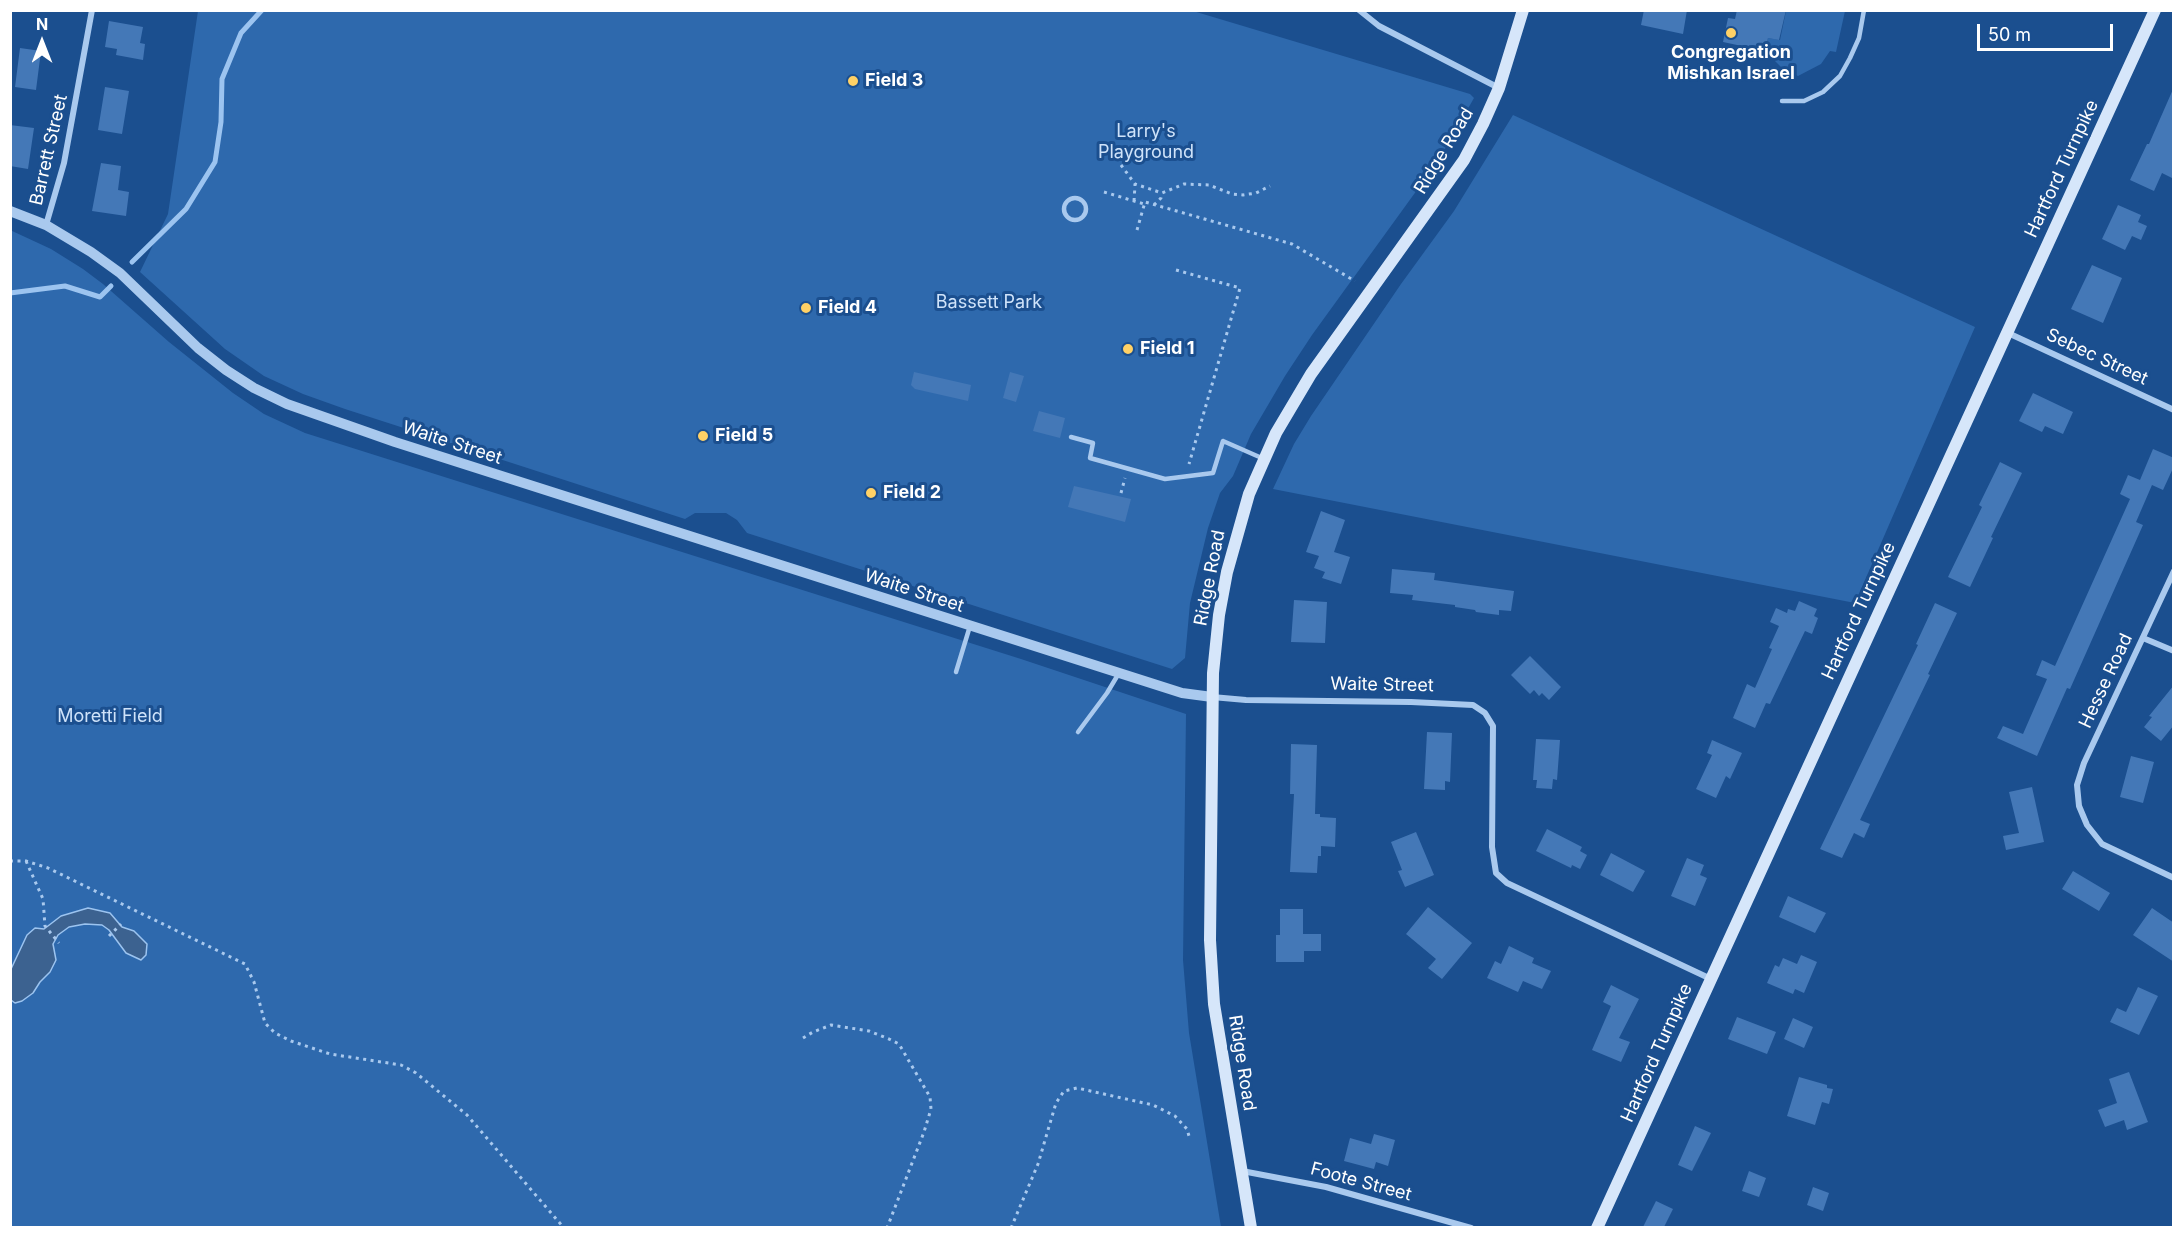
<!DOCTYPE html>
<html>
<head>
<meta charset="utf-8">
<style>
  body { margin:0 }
  #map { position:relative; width:2184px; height:1238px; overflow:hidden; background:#1b4f8f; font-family:Inter,sans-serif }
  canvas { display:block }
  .frame { position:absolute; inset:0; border:12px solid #fff; pointer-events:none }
  .north { position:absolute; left:12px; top:12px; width:60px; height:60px; -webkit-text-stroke:4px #1b4f8f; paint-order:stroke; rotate:0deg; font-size:16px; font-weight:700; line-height:24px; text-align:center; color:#fff }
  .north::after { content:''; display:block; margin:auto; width:21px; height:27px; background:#fff; clip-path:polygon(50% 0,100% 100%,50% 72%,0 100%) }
  .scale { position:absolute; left:1977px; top:24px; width:136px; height:27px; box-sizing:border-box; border:3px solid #fff; border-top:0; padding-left:8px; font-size:18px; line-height:21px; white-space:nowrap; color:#fff; -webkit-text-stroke:4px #1b4f8f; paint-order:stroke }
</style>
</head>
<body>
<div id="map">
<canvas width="2184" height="1238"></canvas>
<div class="frame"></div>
<div class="north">N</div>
<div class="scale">50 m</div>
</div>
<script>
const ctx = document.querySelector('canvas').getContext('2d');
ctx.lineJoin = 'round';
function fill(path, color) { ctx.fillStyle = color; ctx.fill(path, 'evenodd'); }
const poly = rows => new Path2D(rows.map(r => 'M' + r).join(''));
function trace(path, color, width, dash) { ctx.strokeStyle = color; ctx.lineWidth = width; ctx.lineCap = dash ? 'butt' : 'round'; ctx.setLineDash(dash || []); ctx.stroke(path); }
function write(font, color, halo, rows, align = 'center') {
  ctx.font = font + ' Inter,sans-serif'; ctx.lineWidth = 6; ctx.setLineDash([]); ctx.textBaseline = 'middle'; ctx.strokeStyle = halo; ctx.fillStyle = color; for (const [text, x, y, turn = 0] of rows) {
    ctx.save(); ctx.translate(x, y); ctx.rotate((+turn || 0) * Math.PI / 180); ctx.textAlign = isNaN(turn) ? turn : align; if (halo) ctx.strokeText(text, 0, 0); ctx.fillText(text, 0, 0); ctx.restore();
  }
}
fill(poly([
  [198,11,1193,11,1470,94,1474,98,1438,161,1312,335,1285,376,1251,434,1233,476,1220,493,1208,528,1190,603,1185,658,1172,669,747,533,737,520,726,513,695,513,685,519,345,409,303,394,264,376,225,349,140,272,168,214],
  [1786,11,1845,11,1836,52,1830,51,1821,64,1798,76,1781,67,1765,51,1768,38,1780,40],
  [1513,115,1975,327,1855,603,1273,489,1294,444,1311,416,1401,284,1454,211],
  [10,230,51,249,83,269,103,284,169,342,233,393,264,414,305,433,1021,659,1186,714,1183,960,1189,1033,1221,1227,11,1227]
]), '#2e69ad');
const water = poly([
  [88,908,110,913,122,927,134,931,147,944,146,955,141,960,126,953,109,930,102,925,85,924,69,927,58,935,53,944,56,960,50,972,40,982,33,993,22,1001,15,1003,11,1000,11,969,27,935,35,928,44,929,61,916,88,908]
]);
fill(water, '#3c6290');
trace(water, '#9cc4f0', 1.5);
trace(poly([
  [132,262,186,209,215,162,221,122,222,79,241,33,262,10],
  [10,293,65,286,100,297,111,286]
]), '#9cc4f0', 5);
fill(poly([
  [1644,10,1687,10,1683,34,1641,25],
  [1737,10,1786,10,1779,40,1768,38,1765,51,1723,42,1728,18,1735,19],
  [109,21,143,27,140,43,145,44,143,60,116,55,117,49,105,47],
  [20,48,41,51,36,90,15,87],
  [105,87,129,91,122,134,98,130],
  [2174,87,2174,179,2162,173,2154,191,2130,180,2147,144,2149,144],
  [10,125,34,128,28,169,10,166],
  [101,163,121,166,118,190,129,192,126,216,92,211],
  [2118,205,2141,215,2138,222,2147,226,2141,240,2132,236,2125,250,2102,239],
  [2092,265,2122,278,2103,323,2071,309],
  [914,372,971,385,968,401,915,389,911,385],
  [1010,372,1024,376,1016,402,1003,398],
  [2033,393,2073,412,2063,434,2045,426,2042,432,2019,421],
  [1039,411,1065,418,1060,438,1033,431],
  [2153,449,2174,458,2174,466,2163,490,2152,485,2136,522,2143,525,2070,689,2067,688,2037,756,1997,738,2003,726,2023,734,2047,679,2036,675,2042,660,2055,666,2130,499,2120,494,2128,475,2140,480],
  [2000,462,2022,473,1991,537,1993,538,1970,587,1948,577,1982,507,1979,505],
  [1074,486,1131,499,1125,522,1068,507],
  [1321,511,1345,520,1334,552,1350,557,1341,584,1322,578,1325,572,1314,568,1319,556,1306,552],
  [1392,569,1435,573,1434,580,1514,591,1511,611,1499,610,1499,615,1476,612,1475,610,1455,607,1455,605,1412,600,1413,595,1390,593],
  [1294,600,1327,602,1325,643,1291,642],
  [1799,601,1817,609,1814,616,1818,618,1812,634,1805,631,1770,704,1766,703,1755,728,1733,718,1747,684,1755,688,1772,649,1769,648,1779,626,1770,622,1776,608,1787,613,1788,609,1795,611],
  [1935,603,1957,613,1928,674,1930,675,1860,820,1870,824,1864,838,1854,833,1842,858,1820,849,1918,645,1916,644],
  [1530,656,1561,687,1549,700,1542,693,1539,696,1534,690,1530,694,1511,675],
  [2174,685,2174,725,2161,741,2144,727,2152,717,2149,716],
  [1427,732,1452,733,1450,782,1445,781,1445,790,1424,789],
  [1536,739,1560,740,1557,780,1553,779,1552,789,1536,788,1537,780,1533,780],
  [1712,740,1742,753,1730,779,1726,776,1716,798,1696,789,1712,755,1707,753],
  [1291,744,1317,745,1315,814,1320,814,1320,817,1336,818,1335,847,1321,846,1321,856,1318,856,1317,873,1290,872,1294,794,1290,794],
  [2131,756,2154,762,2143,803,2120,797],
  [2032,787,2044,842,2006,850,2003,836,2019,833,2009,792],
  [1547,829,1582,847,1580,851,1587,855,1580,869,1572,865,1571,868,1536,851],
  [1416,832,1434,875,1405,887,1398,871,1402,870,1391,842],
  [1611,853,1645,871,1633,892,1600,875],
  [1687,858,1704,865,1700,875,1707,878,1695,906,1671,896],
  [2073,871,2110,893,2099,911,2062,889],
  [1788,896,1826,913,1815,933,1779,917],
  [1428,907,1472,943,1442,979,1428,968,1436,959,1406,934],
  [2152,908,2174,923,2174,962,2133,935],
  [1280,909,1303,909,1303,934,1321,934,1321,951,1304,951,1304,962,1276,962,1276,935,1280,935],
  [1509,946,1534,958,1532,963,1551,971,1542,989,1523,981,1518,992,1487,978,1495,961,1501,964],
  [1801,955,1817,962,1804,993,1795,989,1793,994,1767,983,1775,965,1779,967,1783,958,1797,964],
  [1611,985,1639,999,1619,1038,1630,1042,1621,1062,1592,1050,1611,1006,1603,1002],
  [2138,987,2158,996,2139,1035,2110,1022,2117,1008,2126,1012],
  [1737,1017,1776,1032,1767,1054,1728,1039],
  [1793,1018,1813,1027,1804,1048,1784,1039],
  [2129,1072,2148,1122,2127,1130,2124,1120,2105,1127,2098,1110,2117,1103,2109,1079],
  [1799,1077,1827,1085,1827,1088,1833,1089,1829,1104,1822,1102,1815,1125,1787,1116],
  [1695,1126,1711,1133,1692,1171,1678,1165],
  [1374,1134,1395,1140,1388,1166,1376,1162,1374,1169,1344,1161,1350,1138,1371,1144],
  [1749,1171,1766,1178,1759,1197,1742,1191],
  [1813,1187,1829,1193,1823,1211,1807,1205],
  [1656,1201,1673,1209,1664,1227,1643,1227]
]), '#4478b7');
trace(poly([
  [1121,165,1135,184,1162,193,1184,184,1209,185,1232,194,1243,195,1256,193,1270,186],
  [1104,192,1144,204],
  [1134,201,1135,185],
  [1154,205,1161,198,1162,193],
  [1137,230,1145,202,1292,244,1355,281],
  [1176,270,1240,288,1189,464],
  [1121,493,1125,478],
  [10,861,26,861,48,868,245,964,254,982,265,1023,275,1033,291,1041,330,1054,401,1065,416,1073,467,1115,564,1228],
  [26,861,43,899,45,926,59,943],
  [109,936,121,924],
  [803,1038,813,1032,831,1025,869,1031,889,1039,899,1044,930,1097,931,1109,924,1132,887,1228],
  [1011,1228,1038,1164,1056,1103,1064,1091,1077,1088,1153,1105,1175,1116,1187,1129,1189,1136]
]), '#a9c9ee', 3, [3, 4.5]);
trace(poly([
  [1782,101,1804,101,1823,92,1840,76,1850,58,1859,38,1864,10],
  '1064 209a11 11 0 1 1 22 0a11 11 0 1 1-22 0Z',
  [1071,437,1093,443,1090,458,1165,479,1213,473,1223,441,1264,459],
  [956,672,970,626],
  [1078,732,1107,693,1119,673]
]), '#a9c9ee', 4.5);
trace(poly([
  [1359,10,1379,26,1499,88],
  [46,225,64,163,92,10],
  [2008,333,2174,410],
  [2174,571,2084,763,2077,785,2079,806,2087,825,2102,844,2174,878],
  [2143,638,2174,651],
  [1212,697,1246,700,1411,702,1473,705,1485,713,1493,726,1492,847,1496,873,1507,883,1711,979],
  [1242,1171,1326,1187,1471,1228]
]), '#a9c9ee', 6);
trace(poly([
  [10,211,46,225,91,252,120,273,198,348,226,370,254,388,287,404,395,442,1182,693,1212,697]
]), '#a9c9ee', 10);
trace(poly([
  [1251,1228,1214,1004,1210,940,1213,673,1219,615,1227,572,1249,494,1276,433,1311,374,1464,160,1483,124,1499,88,1523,10],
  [1597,1228,2155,10]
]), '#d6e6fa', 12);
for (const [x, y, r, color] of [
  [1731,33,6,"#ffd166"],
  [853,81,6,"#ffd166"],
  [806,308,6,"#ffd166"],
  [1128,349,6,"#ffd166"],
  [703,436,6,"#ffd166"],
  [871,493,6,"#ffd166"]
]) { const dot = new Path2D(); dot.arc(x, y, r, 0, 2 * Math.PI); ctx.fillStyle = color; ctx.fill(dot); trace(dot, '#1b4f8f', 2); }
write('bold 18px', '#fff', '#1b4f8f', [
  ["Congregation",1731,53,"center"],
  ["Mishkan Israel",1731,74,"center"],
  ["Field 3",865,81],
  ["Field 4",818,308],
  ["Field 1",1140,349],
  ["Field 5",715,436],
  ["Field 2",883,493]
], 'left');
write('18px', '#cfe3fa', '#1b4f8f', [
  ["Larry's",1146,132],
  ["Playground",1146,153],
  ["Bassett Park",989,303],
  ["Moretti Field",110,717]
]);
write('18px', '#fff', '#1b4f8f', [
  ["Barrett Street",49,150,-77],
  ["Ridge Road",1444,151,-59],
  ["Hartford Turnpike",2062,169,-65],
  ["Sebec Street",2097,357,25],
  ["Waite Street",452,443,18],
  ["Ridge Road",1210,578,-79],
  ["Waite Street",914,591,18],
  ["Hartford Turnpike",1859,611,-65],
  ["Hesse Road",2106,681,-65],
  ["Waite Street",1382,685,1],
  ["Hartford Turnpike",1657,1053,-66],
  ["Ridge Road",1242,1063,81],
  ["Foote Street",1361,1182,15]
]);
</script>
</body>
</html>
